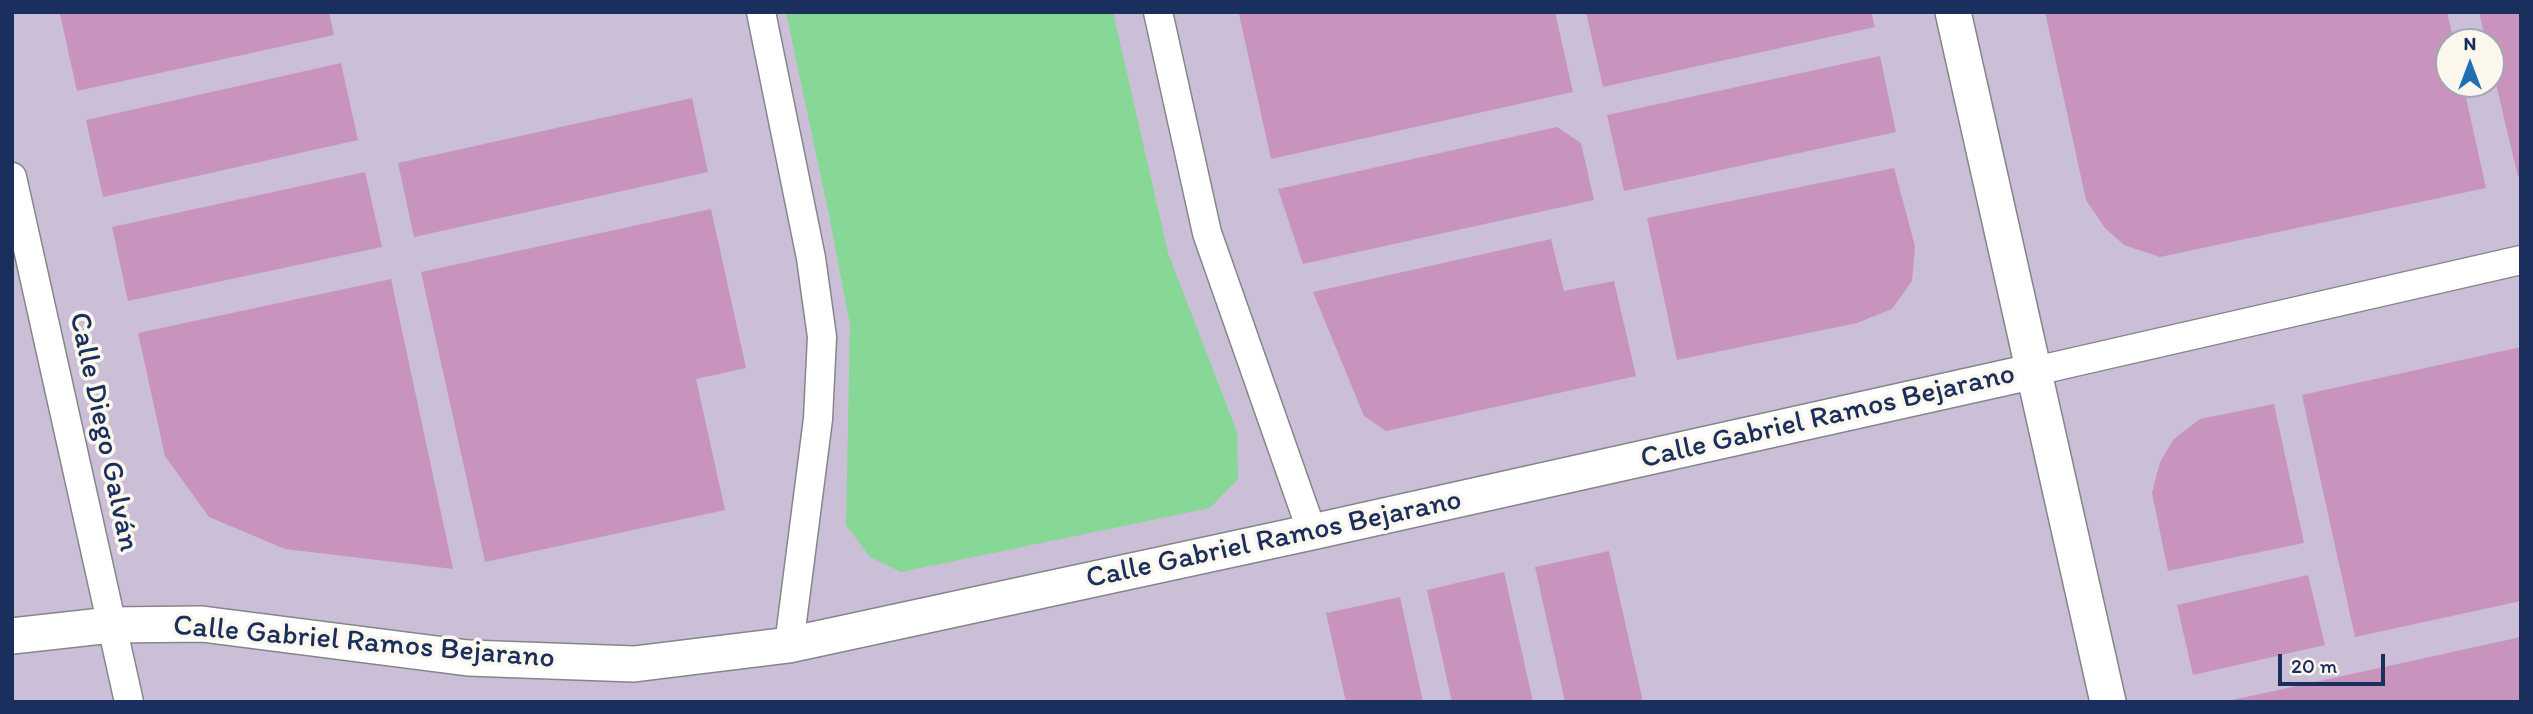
<!DOCTYPE html>
<html>
<head>
<meta charset="utf-8">
<style>
  body { margin:0 }
  #map { position:relative; width:2533px; height:714px; overflow:hidden; background:#eddcb9; font-family:Itim,sans-serif }
  canvas { display:block }
  .frame { position:absolute; inset:0; border:14px solid #1b2f5e; pointer-events:none }
  .north { position:absolute; left:2435px; top:28px; width:70px; height:70px; box-sizing:border-box; background:#fbf7ec; border:2px solid #a1a7b3; border-radius:50%; rotate:0deg; font-size:19px; font-weight:700; line-height:28px; text-align:center; color:#1b2f5e }
  .north::after { content:''; display:block; margin:auto; width:24px; height:32px; background:#1f6fb2; clip-path:polygon(50% 0,100% 100%,50% 72%,0 100%) }
  .scale { position:absolute; left:2278px; top:654px; width:107px; height:32px; box-sizing:border-box; border:4px solid #1b2f5e; border-top:0; padding-left:9px; font-size:21px; line-height:24px; white-space:nowrap; color:#1b2f5e; -webkit-text-stroke:5px #fbf7ec; paint-order:stroke }
</style>
</head>
<body>
<div id="map">
<canvas width="2533" height="714"></canvas>
<div class="frame"></div>
<div class="north">N</div>
<div class="scale">20 m</div>
</div>
<script>
const ctx = document.querySelector('canvas').getContext('2d');
ctx.lineJoin = 'round';
function fill(path, color) { ctx.fillStyle = color; ctx.fill(path, 'evenodd'); }
const poly = rows => new Path2D(rows.map(r => 'M' + r).join(''));
function trace(path, color, width, dash) { ctx.strokeStyle = color; ctx.lineWidth = width; ctx.lineCap = dash ? 'butt' : 'round'; ctx.setLineDash(dash || []); ctx.stroke(path); }
function write(font, color, halo, rows, align = 'center') {
  ctx.font = font + ' Itim,sans-serif'; ctx.lineWidth = 7; ctx.setLineDash([]); ctx.textBaseline = 'middle'; ctx.strokeStyle = halo; ctx.fillStyle = color; for (const [text, x, y, turn = 0] of rows) {
    ctx.save(); ctx.translate(x, y); ctx.rotate((+turn || 0) * Math.PI / 180); ctx.textAlign = isNaN(turn) ? turn : align; if (halo) ctx.strokeText(text, 0, 0); ctx.fillText(text, 0, 0); ctx.restore();
  }
}
fill(poly([
  [12,12,2521,12,2521,702,12,702],
  [2449,42,2491,42,2491,84,2449,84]
]), '#cabfd6');
fill(poly([
  [786,12,1113,12,1168,253,1237,432,1238,479,1210,508,901,572,870,557,846,525,850,325,830,220]
]), '#87d796');
fill(poly([
  [70,12,329,12,334,35,77,91,60,14],
  [1246,12,1555,12,1573,92,1271,159,1239,14],
  [1586,12,1871,12,1875,27,1603,87],
  [2045,12,2447,12,2454,42,2449,42,2449,84,2463,84,2486,188,2160,257,2124,245,2105,228,2086,200],
  [2479,12,2521,12,2521,176,2518,177,2491,63,2491,42,2486,42],
  [1880,56,1896,132,1624,191,1607,115],
  [341,63,358,140,103,197,86,120],
  [692,98,708,172,414,237,398,163],
  [1557,127,1581,143,1594,200,1303,264,1278,189],
  [1894,168,1915,246,1912,281,1892,309,1857,323,1677,360,1647,218],
  [365,172,382,247,128,301,112,227],
  [711,209,746,368,696,379,725,510,485,562,421,272],
  [1551,239,1564,291,1614,281,1636,376,1386,431,1364,416,1313,292],
  [391,279,453,569,285,549,209,517,165,456,138,333],
  [2521,347,2521,601,2355,637,2302,395],
  [2274,404,2304,543,2168,571,2152,493,2160,462,2174,439,2200,419],
  [1609,551,1643,702,1565,702,1535,567],
  [1504,572,1533,702,1452,702,1427,590],
  [2308,575,2325,645,2193,675,2177,605],
  [1400,597,1423,702,1346,702,1326,613],
  [2521,637,2521,702,2228,702,2228,701]
]), '#c894be');
const minor = poly([
  [761,12,811,258,822,337,818,419,789,645],
  [1158,12,1207,233,1312,532],
  [12,177,129,702],
  [2035,371,2521,260]
]);
const tertiary = poly([
  [1953,12,2108,702],
  [12,636,111,625,202,624,468,658,634,664,789,645,1312,532,2035,371]
]);
trace(minor, '#84868c', 31);
trace(tertiary, '#84868c', 38);
trace(minor, '#fff', 28);
trace(tertiary, '#fff', 35);
write('30px', '#1b2f5e', '#fbf7ec', [
  ["Calle Gabriel Ramos Bejarano",1828,417,-13],
  ["Calle Diego Galván",103,432,78],
  ["Calle Gabriel Ramos Bejarano",1274,540,-12],
  ["Calle Gabriel Ramos Bejarano",364,643,5]
]);
</script>
</body>
</html>
